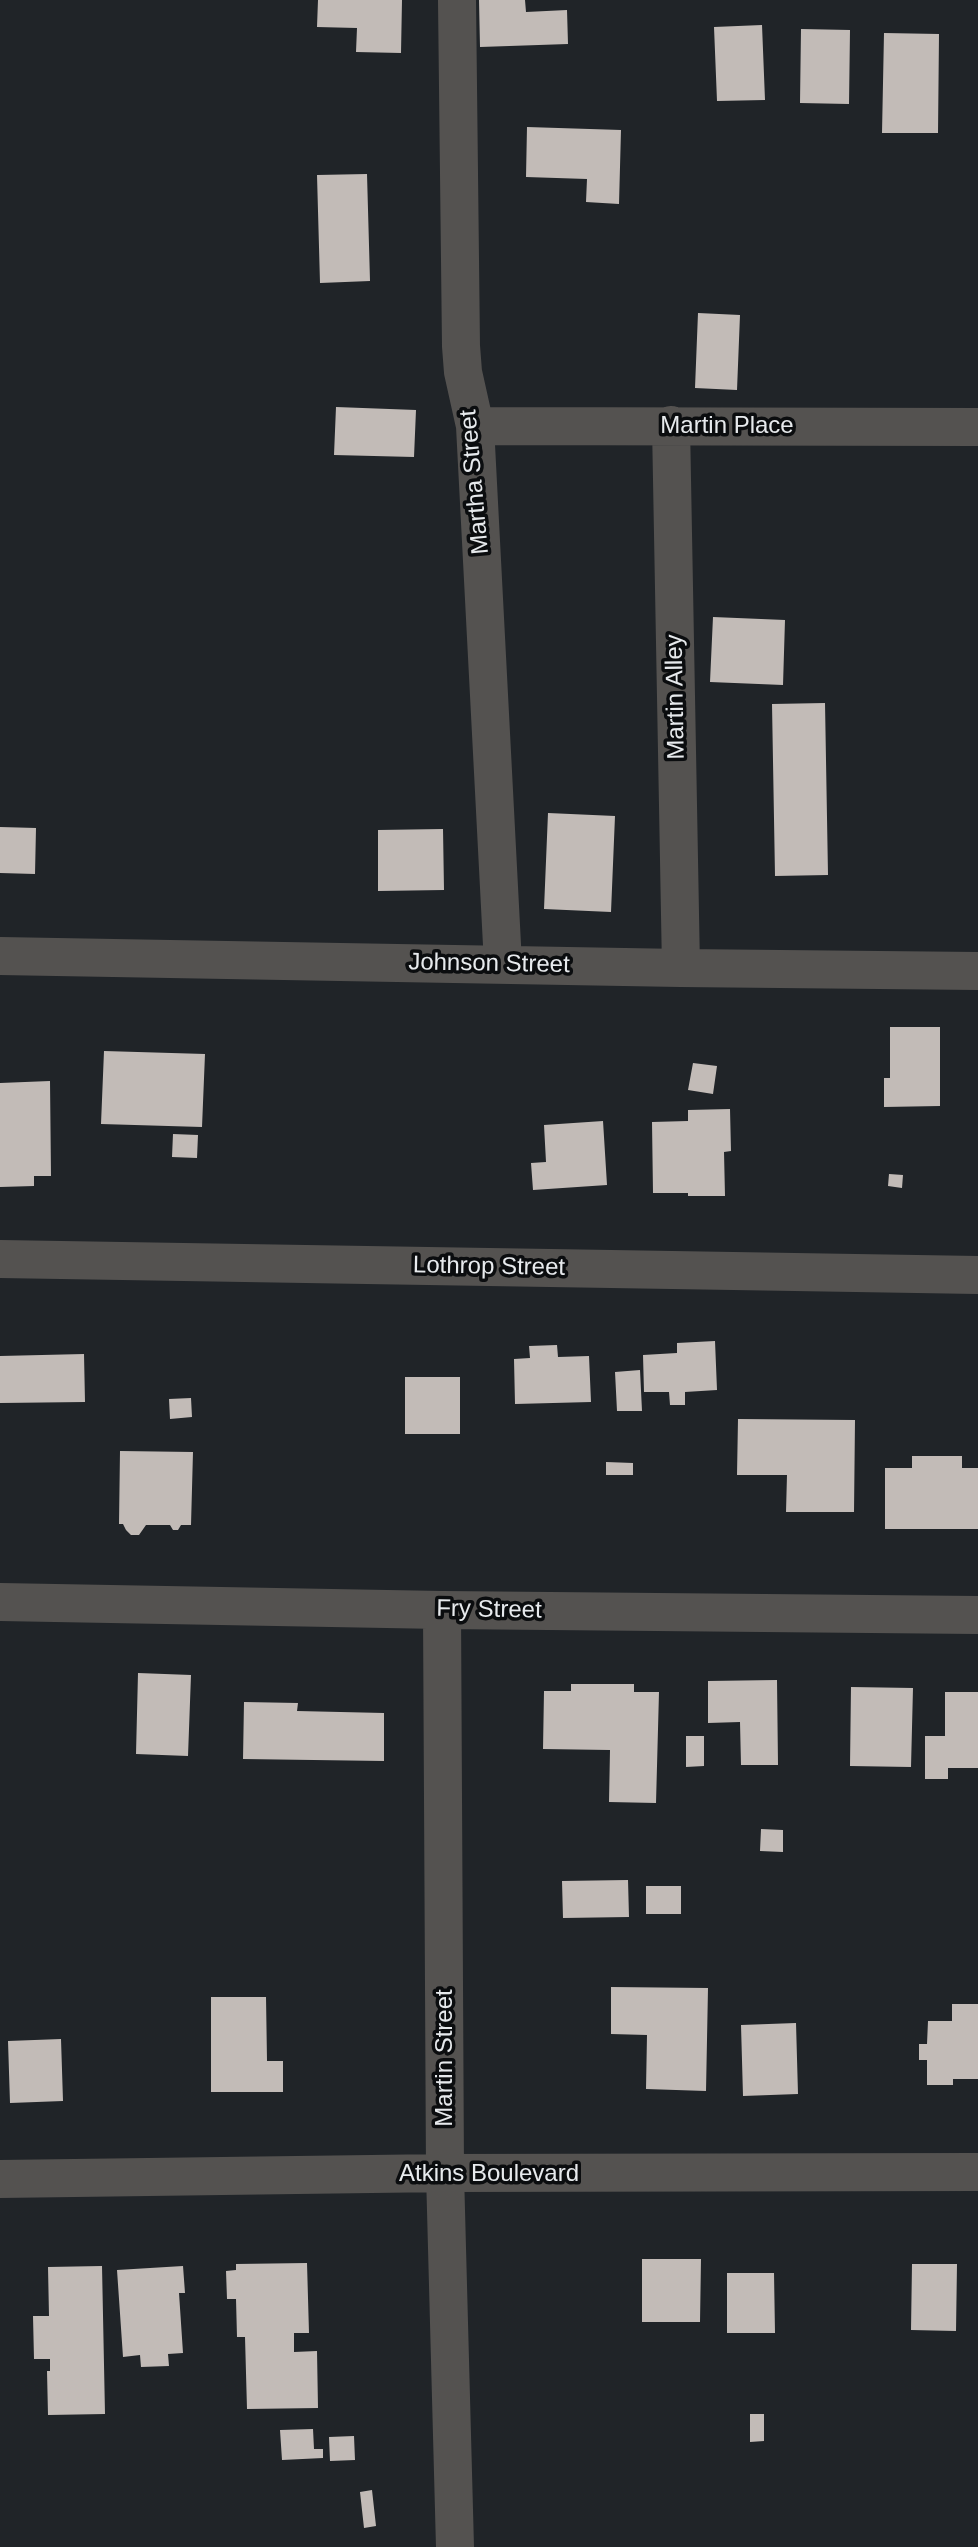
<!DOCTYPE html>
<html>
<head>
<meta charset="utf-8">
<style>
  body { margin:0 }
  canvas { display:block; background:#202428 }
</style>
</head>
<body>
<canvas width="978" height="2547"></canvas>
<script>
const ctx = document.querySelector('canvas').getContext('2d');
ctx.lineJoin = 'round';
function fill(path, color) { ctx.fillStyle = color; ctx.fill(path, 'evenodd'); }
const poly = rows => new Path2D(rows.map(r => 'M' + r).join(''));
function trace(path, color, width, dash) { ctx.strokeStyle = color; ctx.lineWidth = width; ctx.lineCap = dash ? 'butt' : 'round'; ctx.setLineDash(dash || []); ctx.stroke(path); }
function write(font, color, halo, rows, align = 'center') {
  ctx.font = font + ' Arial,sans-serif'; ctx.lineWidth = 7; ctx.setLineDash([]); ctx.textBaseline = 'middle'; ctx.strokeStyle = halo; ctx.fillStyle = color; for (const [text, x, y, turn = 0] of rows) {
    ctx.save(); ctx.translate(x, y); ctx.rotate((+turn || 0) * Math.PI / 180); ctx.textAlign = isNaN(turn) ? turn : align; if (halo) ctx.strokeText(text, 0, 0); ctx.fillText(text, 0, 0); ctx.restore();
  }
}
fill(poly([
  [318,0,402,0,401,53,356,52,357,28,317,27],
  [479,0,525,0,526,12,567,10,568,44,480,47],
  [762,25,765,100,717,101,714,27],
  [801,29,850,30,849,104,800,103],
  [884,33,939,34,938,133,882,133],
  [527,127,621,130,619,204,586,202,587,179,526,177],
  [367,174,370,281,320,283,317,175],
  [698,313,740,315,737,390,695,388],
  [336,407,416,410,414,457,334,455],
  [713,617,785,620,783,685,710,682],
  [825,703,828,875,775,876,772,704],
  [548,813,615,816,611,912,544,909],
  [0,827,36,828,35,874,0,873],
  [443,829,444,890,378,891,378,830],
  [890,1027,940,1027,940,1106,884,1107,884,1078,890,1078],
  [104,1051,205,1054,202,1127,101,1124],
  [693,1063,717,1066,713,1094,688,1090],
  [50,1081,51,1176,34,1176,34,1186,0,1187,0,1083],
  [730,1109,731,1151,724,1152,725,1196,688,1196,688,1193,653,1193,652,1122,688,1121,688,1110],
  [603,1121,607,1185,533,1190,531,1163,546,1162,544,1125],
  [173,1134,198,1135,197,1158,172,1157],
  [889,1174,903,1175,902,1188,888,1186],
  [715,1341,717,1390,685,1392,685,1405,670,1405,669,1392,644,1392,643,1355,677,1353,677,1343],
  [557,1345,558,1357,589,1356,591,1402,515,1404,514,1359,530,1358,529,1346],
  [84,1354,85,1402,0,1403,0,1356],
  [640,1370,642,1411,617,1411,615,1372],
  [405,1377,460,1377,460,1434,405,1434],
  [191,1398,192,1417,170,1419,169,1399],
  [738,1419,855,1420,854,1512,786,1512,787,1475,737,1475],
  [120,1451,193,1452,191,1525,181,1525,178,1530,173,1530,170,1525,146,1525,139,1535,131,1535,126,1530,123,1524,119,1524],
  [912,1456,962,1456,962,1468,978,1468,978,1529,885,1529,885,1468,912,1468],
  [606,1462,633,1463,633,1475,606,1475],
  [138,1673,191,1675,188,1756,136,1754],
  [777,1680,778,1765,741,1765,740,1722,708,1723,708,1681],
  [571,1684,634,1684,634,1692,659,1692,656,1803,609,1802,610,1750,543,1749,544,1691,571,1691],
  [851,1687,913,1688,911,1767,850,1766],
  [945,1692,978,1692,978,1768,948,1768,948,1779,925,1779,925,1736,945,1736],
  [244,1702,298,1703,297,1711,384,1713,384,1761,243,1759],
  [686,1736,704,1736,704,1766,686,1767],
  [761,1829,783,1830,783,1852,760,1851],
  [628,1880,629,1917,563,1918,562,1881],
  [646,1886,681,1886,681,1914,646,1914],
  [611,1987,708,1988,706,2091,646,2089,647,2035,611,2034],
  [211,1997,266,1997,267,2061,283,2061,283,2092,211,2092],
  [952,2004,978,2004,978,2079,953,2079,953,2085,927,2085,927,2060,919,2060,919,2044,927,2044,928,2021,952,2021],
  [796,2023,798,2094,743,2096,741,2025],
  [61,2039,63,2101,10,2103,8,2041],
  [642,2259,701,2259,700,2322,642,2322],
  [307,2263,309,2333,294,2333,294,2352,317,2351,318,2408,247,2409,245,2337,237,2337,236,2299,227,2299,226,2271,236,2270,236,2264],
  [912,2264,957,2264,956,2331,911,2330],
  [102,2266,105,2414,48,2415,47,2371,50,2371,50,2359,34,2359,33,2316,49,2316,48,2267],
  [183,2266,185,2293,179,2293,183,2353,168,2354,169,2366,141,2367,140,2355,123,2357,117,2270],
  [727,2273,774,2273,775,2333,727,2333],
  [750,2414,764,2414,764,2441,750,2442],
  [313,2429,314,2449,323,2449,323,2458,282,2460,280,2430],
  [354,2436,355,2460,330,2461,329,2437],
  [372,2490,376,2526,364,2528,360,2492]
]), '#c2bbb7');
trace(poly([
  [457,0,461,346,463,372,475,426,503,964],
  [671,425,681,968],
  [475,426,978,427],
  [0,956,681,968,978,971],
  [0,1259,978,1275],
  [0,1602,442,1610,978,1615],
  [442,1610,445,2173,455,2547],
  [0,2179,445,2173,978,2172]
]), '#545250', 38);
write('24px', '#e7eaed', '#0b0d0f', [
  ["Martin Place",727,426],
  ["Martha Street",475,482,-95],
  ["Martin Alley",676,697,-91],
  ["Johnson Street",489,964,1],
  ["Lothrop Street",489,1267,1],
  ["Fry Street",489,1610,1],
  ["Martin Street",445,2058,-90],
  ["Atkins Boulevard",489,2174]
]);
</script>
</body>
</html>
